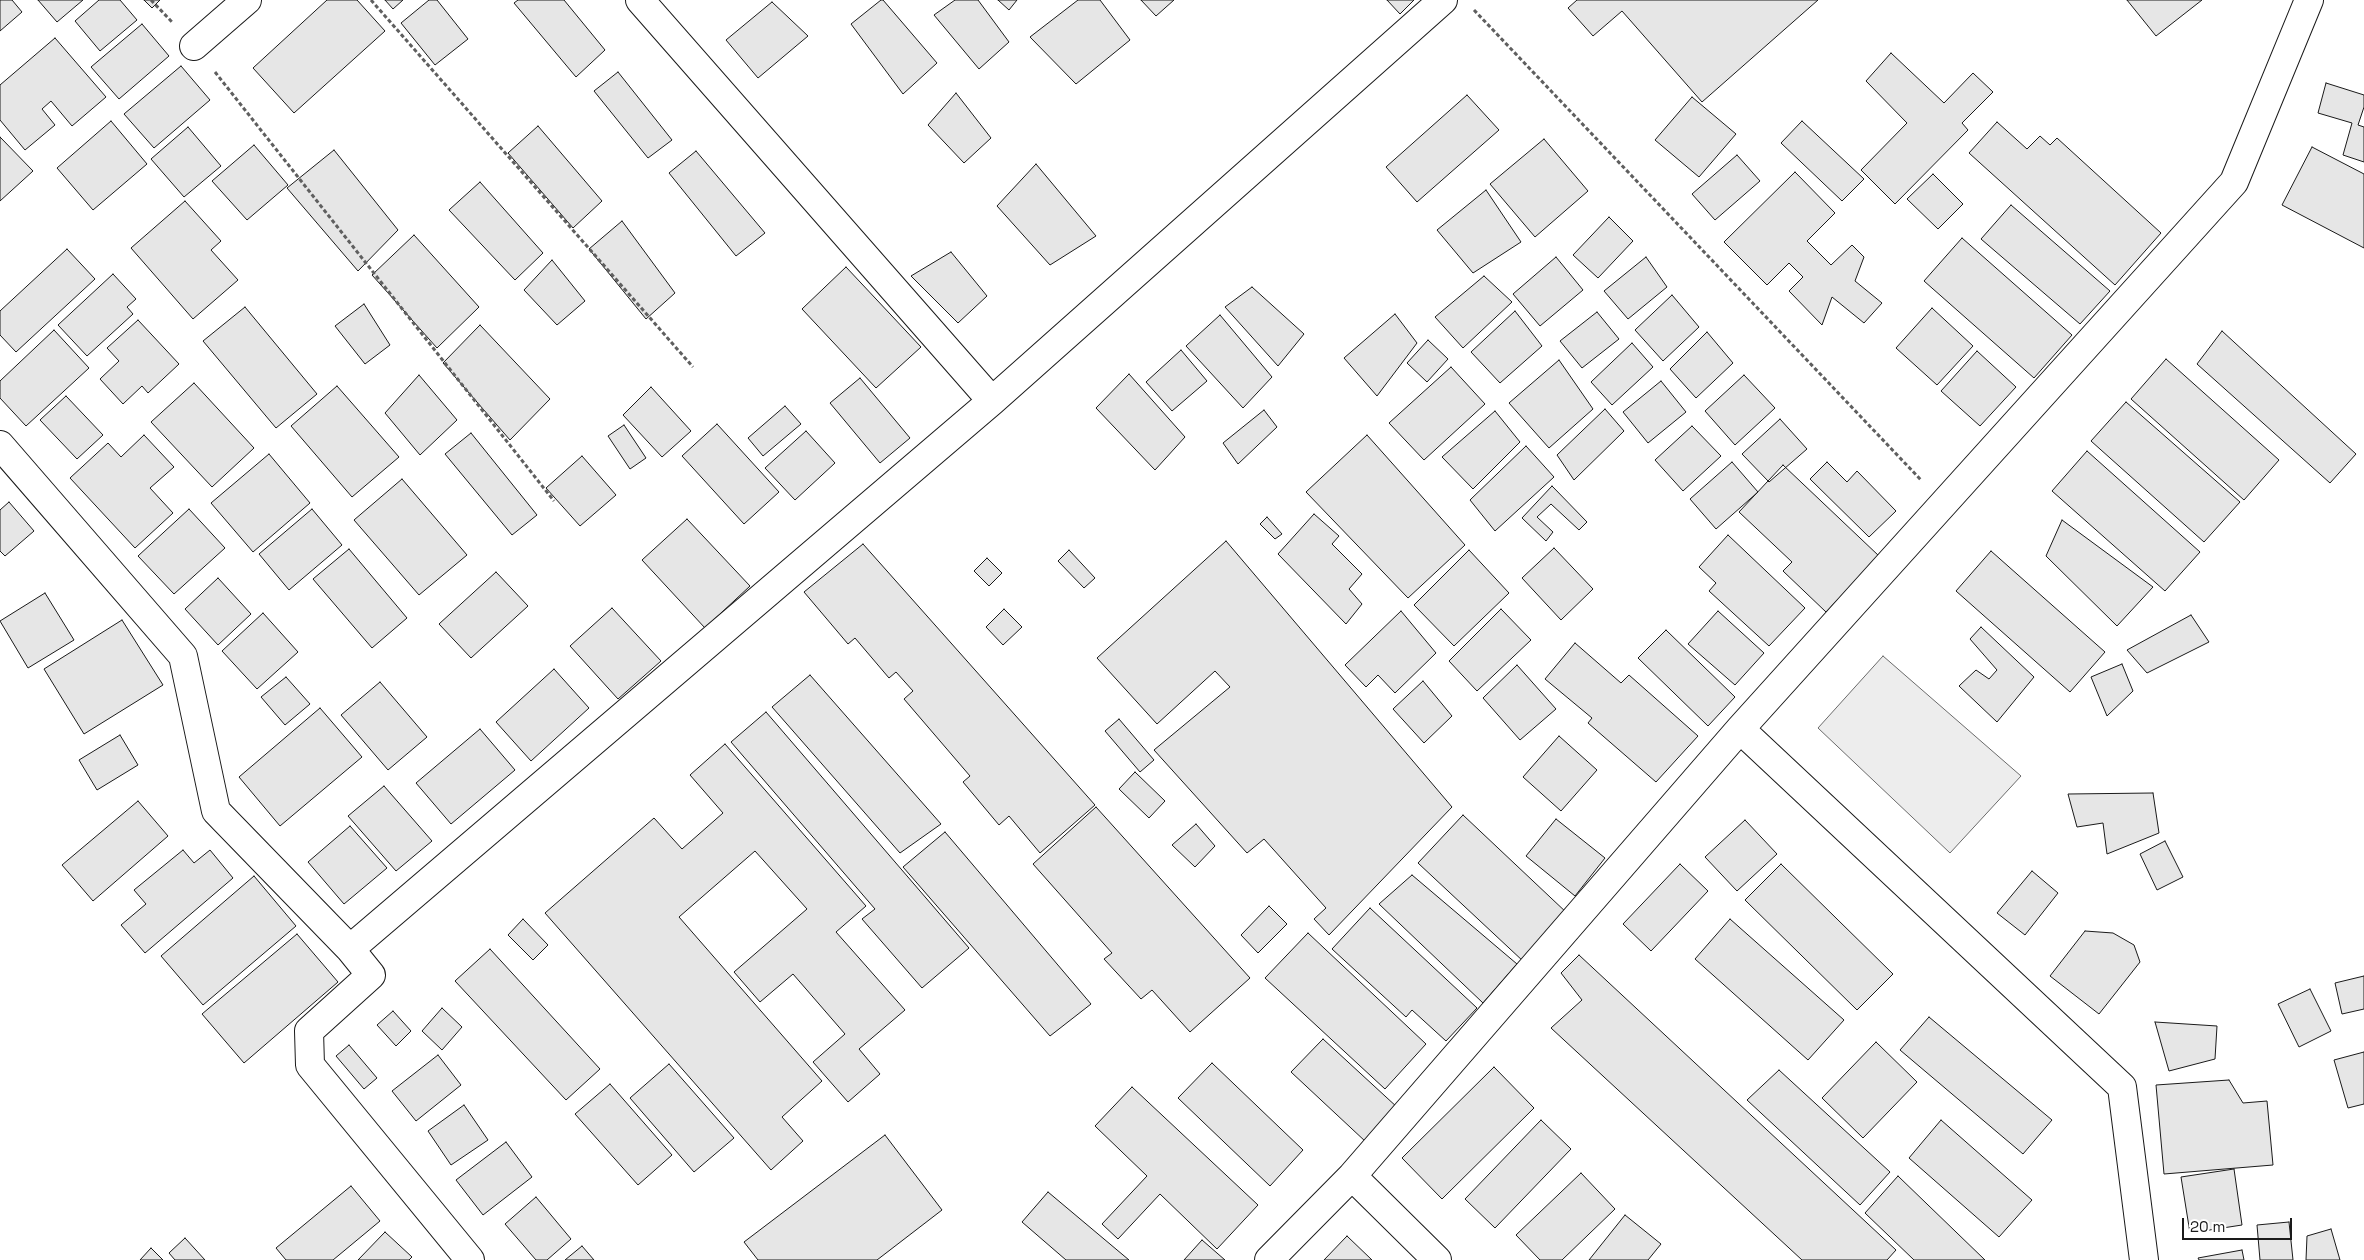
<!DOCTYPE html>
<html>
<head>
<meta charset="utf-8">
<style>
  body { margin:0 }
  #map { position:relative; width:2364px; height:1260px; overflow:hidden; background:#fff; font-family:"Space Grotesk",sans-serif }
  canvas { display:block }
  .scale { position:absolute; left:2182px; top:1218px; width:110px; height:22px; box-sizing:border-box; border:2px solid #1a1a1a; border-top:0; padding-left:6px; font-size:15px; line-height:18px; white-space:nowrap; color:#1a1a1a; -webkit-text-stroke:4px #fff; paint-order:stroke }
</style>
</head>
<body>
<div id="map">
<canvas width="2364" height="1260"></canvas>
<div class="scale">20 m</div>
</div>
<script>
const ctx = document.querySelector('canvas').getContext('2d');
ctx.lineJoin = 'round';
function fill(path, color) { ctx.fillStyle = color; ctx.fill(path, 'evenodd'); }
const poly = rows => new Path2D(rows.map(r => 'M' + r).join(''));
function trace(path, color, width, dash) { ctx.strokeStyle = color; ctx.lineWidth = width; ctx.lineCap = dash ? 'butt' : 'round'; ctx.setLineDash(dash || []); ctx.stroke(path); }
const built = poly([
  [1883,656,2021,776,1950,853,1818,728,1883,656]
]);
fill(built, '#ededed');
trace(built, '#6a6a6a', 1);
const building = poly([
  [0,0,12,0,22,12,0,31,0,0],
  [38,0,83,0,57,22,38,0],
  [99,0,120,0,137,20,100,51,75,21,99,0],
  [144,0,160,0,152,8,144,0],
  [327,0,357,0,385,31,294,113,253,68,327,0],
  [385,0,403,0,393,9,385,0],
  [429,0,437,0,468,39,435,65,401,23,429,0],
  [518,0,564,0,605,50,576,77,514,3,518,0],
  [881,0,883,0,937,63,903,94,851,24,881,0],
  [955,0,978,0,1009,42,979,69,934,15,955,0],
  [998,0,1017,0,1009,10,998,0],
  [1078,0,1100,0,1130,40,1076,84,1030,37,1078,0],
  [1141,0,1174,0,1156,16,1141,0],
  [1387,0,1414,0,1400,14,1387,0],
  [1577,0,1818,0,1702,102,1622,11,1593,36,1568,8,1577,0],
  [2127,0,2202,0,2156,36,2127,0],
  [772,2,808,36,758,78,726,40,772,2],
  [142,24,169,56,119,99,91,67,142,24],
  [55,38,106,97,72,126,51,101,42,109,55,125,25,150,0,120,0,85,55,38],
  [1891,53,1944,103,1973,73,1993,92,1962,123,1968,130,1895,204,1861,170,1907,123,1866,81,1891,53],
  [181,66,210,100,154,148,124,114,181,66],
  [618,72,672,140,648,158,594,91,618,72],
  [2326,83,2364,95,2364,107,2358,125,2364,127,2364,162,2343,155,2352,123,2318,113,2326,83],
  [956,93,991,138,964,163,928,125,956,93],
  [1467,95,1499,130,1417,202,1386,167,1467,95],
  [1692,97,1736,134,1699,177,1655,140,1692,97],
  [111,121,147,164,93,210,57,168,111,121],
  [1802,121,1864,179,1842,201,1781,143,1802,121],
  [1997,122,2027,149,2040,136,2050,145,2057,138,2161,233,2115,285,1969,153,1997,122],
  [538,126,602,201,573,228,508,153,538,126],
  [188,127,221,166,184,197,151,159,188,127],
  [0,137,33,171,0,201,0,137],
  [1544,139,1588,191,1535,237,1490,184,1544,139],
  [254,145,288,185,247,220,212,181,254,145],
  [2312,147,2364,174,2364,248,2282,205,2312,147],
  [334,150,398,230,358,271,287,188,334,150],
  [696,151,765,233,736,256,669,173,696,151],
  [1737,155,1760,181,1715,220,1692,194,1737,155],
  [1036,164,1096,236,1050,265,997,206,1036,164],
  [1795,172,1835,213,1807,241,1831,265,1852,245,1864,257,1855,281,1882,303,1864,323,1832,297,1822,325,1789,291,1803,277,1789,263,1767,285,1724,242,1795,172],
  [1933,174,1963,204,1938,229,1907,199,1933,174],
  [480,182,543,253,515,280,449,210,480,182],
  [1486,190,1521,242,1473,273,1437,230,1486,190],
  [185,201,221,241,211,250,238,280,193,319,131,248,185,201],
  [2011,205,2110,291,2080,324,1981,239,2011,205],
  [1609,217,1633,241,1598,278,1573,255,1609,217],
  [622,221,675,293,646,319,589,249,622,221],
  [414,235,479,307,437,348,372,275,414,235],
  [1962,238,2072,335,2034,378,1924,281,1962,238],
  [67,249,95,279,16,352,0,335,0,311,67,249],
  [951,252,987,296,958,323,911,276,951,252],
  [1556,257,1583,290,1540,326,1513,294,1556,257],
  [1646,257,1667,287,1628,319,1604,291,1646,257],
  [552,260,585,301,557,325,524,290,552,260],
  [846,267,921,347,876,388,802,309,846,267],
  [113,274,136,299,127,307,133,314,87,356,58,325,113,274],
  [1484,276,1512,302,1463,348,1435,317,1484,276],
  [1252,287,1304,334,1278,366,1225,307,1252,287],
  [1672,295,1699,327,1663,361,1635,330,1672,295],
  [364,304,390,345,365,364,335,326,364,304],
  [245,307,317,394,276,428,203,341,245,307],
  [1932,308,1973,346,1937,385,1896,348,1932,308],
  [1515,311,1542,346,1500,383,1471,352,1515,311],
  [1597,312,1619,339,1582,368,1560,341,1597,312],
  [1395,314,1417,343,1377,396,1344,358,1395,314],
  [1220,315,1272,377,1243,408,1186,346,1220,315],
  [138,320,179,364,148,393,142,386,123,404,100,379,119,361,107,348,138,320],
  [480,325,550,399,510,440,443,363,480,325],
  [54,330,89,368,26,426,0,398,0,381,54,330],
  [2222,331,2356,454,2330,483,2197,364,2222,331],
  [1707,332,1733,363,1696,398,1670,369,1707,332],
  [1428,340,1448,359,1427,382,1407,363,1428,340],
  [1632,343,1653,367,1612,405,1591,382,1632,343],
  [1181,350,1207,381,1172,411,1146,382,1181,350],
  [1977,351,2016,387,1980,426,1941,391,1977,351],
  [2166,359,2279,460,2244,500,2131,399,2166,359],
  [1559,360,1593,409,1549,448,1509,403,1559,360],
  [1451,367,1485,404,1424,460,1389,423,1451,367],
  [1129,374,1185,437,1155,470,1096,408,1129,374],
  [419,375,457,420,420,455,385,413,419,375],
  [1744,375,1775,408,1735,445,1705,411,1744,375],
  [860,378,910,438,880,463,830,403,860,378],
  [1661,381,1686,412,1648,443,1623,412,1661,381],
  [194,383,254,448,212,487,151,422,194,383],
  [337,386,399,457,352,497,291,426,337,386],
  [651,387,691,431,662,457,623,415,651,387],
  [66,396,103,435,77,459,40,420,66,396],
  [2126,402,2240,502,2204,542,2091,441,2126,402],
  [785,406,801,424,763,456,748,438,785,406],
  [1605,409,1624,431,1574,480,1557,455,1605,409],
  [1264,410,1277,427,1238,464,1223,443,1264,410],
  [1495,411,1520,442,1473,489,1442,457,1495,411],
  [1780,419,1807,449,1769,482,1742,454,1780,419],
  [717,424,779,492,744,524,682,456,717,424],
  [624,425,646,458,630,469,608,436,624,425],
  [1692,426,1721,456,1683,491,1655,460,1692,426],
  [806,431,835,463,795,500,765,468,806,431],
  [471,433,537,515,512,535,445,454,471,433],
  [144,435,174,467,150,488,173,513,135,548,70,478,108,443,121,457,144,435],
  [1367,435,1465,545,1408,598,1306,492,1367,435],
  [1526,446,1554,477,1495,531,1470,500,1526,446],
  [2087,451,2200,552,2165,591,2052,491,2087,451],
  [269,454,310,503,253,552,211,503,269,454],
  [582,456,616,495,580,526,546,488,582,456],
  [1732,462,1758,492,1716,529,1690,499,1732,462],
  [1827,462,1847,482,1857,471,1896,511,1869,537,1810,479,1827,462],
  [1783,465,1879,556,1826,612,1783,571,1792,562,1739,512,1783,465],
  [402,479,467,555,419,595,354,520,402,479],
  [1552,486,1587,522,1579,530,1551,504,1537,517,1553,532,1546,541,1522,518,1552,486],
  [9,502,34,531,5,556,0,551,0,510,9,502],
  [189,509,225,548,174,594,138,556,189,509],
  [312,509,342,545,289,590,259,554,312,509],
  [1314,514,1339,536,1332,544,1362,574,1349,589,1362,604,1346,624,1278,554,1314,514],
  [1267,517,1282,534,1275,539,1260,524,1267,517],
  [687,519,750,586,705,628,642,560,687,519],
  [2062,520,2153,587,2117,626,2046,556,2062,520],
  [1728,535,1805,608,1769,646,1709,591,1716,583,1699,567,1728,535],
  [1226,541,1452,807,1329,935,1314,919,1326,908,1264,839,1247,853,1154,750,1230,687,1215,671,1157,724,1097,658,1226,541],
  [863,544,1095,805,1040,853,1009,816,999,825,963,782,970,776,904,699,913,691,896,672,889,678,855,638,848,644,804,592,863,544],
  [1554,548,1593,589,1561,620,1522,578,1554,548],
  [349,549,407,618,372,648,313,579,349,549],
  [1069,550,1095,578,1084,588,1058,561,1069,550],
  [1469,550,1509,593,1454,646,1414,605,1469,550],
  [1991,551,2105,652,2070,692,1956,591,1991,551],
  [987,558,1002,573,989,586,974,571,987,558],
  [496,572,528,606,471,658,439,624,496,572],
  [218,578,251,614,218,645,185,609,218,578],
  [45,593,74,640,28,668,0,621,45,593],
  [612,608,661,661,618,699,570,646,612,608],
  [1004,609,1022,627,1003,645,986,627,1004,609],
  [1501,609,1531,640,1477,691,1449,661,1501,609],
  [1401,611,1436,653,1395,693,1378,675,1366,687,1345,665,1401,611],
  [1718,611,1764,653,1735,685,1688,644,1718,611],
  [263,613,298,652,257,689,222,651,263,613],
  [2191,615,2209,642,2147,673,2127,650,2191,615],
  [122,620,163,685,84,734,44,669,122,620],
  [1981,627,2034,677,1997,722,1959,686,1976,670,1989,679,1997,670,1970,639,1981,627],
  [1666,630,1735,697,1708,726,1638,658,1666,630],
  [1575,643,1621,683,1629,675,1698,736,1656,782,1588,723,1592,718,1545,679,1575,643],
  [2122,664,2133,691,2107,716,2091,677,2122,664],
  [1517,665,1556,709,1520,740,1483,698,1517,665],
  [554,669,589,708,531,761,496,722,554,669],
  [810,675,941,824,900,853,772,707,810,675],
  [286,677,310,704,285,725,261,697,286,677],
  [1423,681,1452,716,1424,743,1393,709,1423,681],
  [380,682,427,737,388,770,341,715,380,682],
  [320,708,362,757,280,826,239,777,320,708],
  [766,712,969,948,922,988,862,919,875,909,731,742,766,712],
  [1119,719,1154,760,1140,772,1105,731,1119,719],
  [480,729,515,770,451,824,416,783,480,729],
  [120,735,138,765,97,790,79,760,120,735],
  [1559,736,1597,770,1561,811,1523,777,1559,736],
  [725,744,866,906,836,932,905,1010,859,1049,880,1074,848,1102,813,1062,845,1034,793,974,760,1002,734,972,807,909,755,851,679,917,822,1081,782,1117,803,1141,771,1170,545,913,654,818,682,849,723,813,690,775,725,744],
  [1135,772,1165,801,1149,818,1119,789,1135,772],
  [384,786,432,841,396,871,348,816,384,786],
  [2153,793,2159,833,2107,854,2103,823,2077,827,2068,794,2153,793],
  [138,801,168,836,93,901,62,865,138,801],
  [1096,807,1250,978,1190,1032,1152,990,1141,999,1104,959,1112,953,1033,864,1096,807],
  [1463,815,1568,914,1524,962,1418,863,1463,815],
  [1556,819,1605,858,1575,896,1526,856,1556,819],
  [1745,820,1777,854,1737,891,1705,857,1745,820],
  [1196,824,1215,846,1195,867,1172,845,1196,824],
  [350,826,387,868,344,904,308,862,350,826],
  [945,832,1091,1004,1050,1036,903,867,945,832],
  [2165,841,2183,877,2157,890,2140,854,2165,841],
  [183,850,194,863,210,850,233,878,145,953,121,925,146,904,134,890,183,850],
  [1680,864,1708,891,1651,951,1623,924,1680,864],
  [1781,864,1893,974,1857,1010,1745,900,1781,864],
  [2032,871,2058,893,2025,935,1997,913,2032,871],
  [1412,875,1517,964,1483,1003,1379,904,1412,875],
  [254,876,296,926,203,1005,161,956,254,876],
  [1269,906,1287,924,1258,953,1241,935,1269,906],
  [1370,908,1477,1008,1446,1041,1412,1010,1406,1017,1332,949,1370,908],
  [523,919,548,945,533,960,508,935,523,919],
  [1730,919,1844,1020,1808,1060,1695,959,1730,919],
  [2085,931,2113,933,2134,945,2140,962,2099,1014,2050,976,2085,931],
  [1308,933,1426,1044,1385,1089,1265,978,1308,933],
  [297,934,338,982,244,1063,202,1014,297,934],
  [490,949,600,1069,566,1100,455,981,490,949],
  [1579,955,1896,1250,1887,1260,1802,1260,1551,1028,1582,1000,1561,973,1579,955],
  [2364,976,2364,1009,2342,1014,2335,983,2364,976],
  [2310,989,2331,1031,2299,1047,2278,1004,2310,989],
  [442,1008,462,1027,442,1050,422,1031,442,1008],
  [393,1011,411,1031,396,1046,377,1025,393,1011],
  [1929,1017,2052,1120,2023,1154,1900,1050,1929,1017],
  [2155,1022,2217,1026,2215,1059,2169,1071,2155,1022],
  [1323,1039,1398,1108,1366,1142,1291,1072,1323,1039],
  [1876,1042,1917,1082,1863,1138,1822,1098,1876,1042],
  [349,1045,377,1078,364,1089,336,1056,349,1045],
  [2364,1052,2364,1104,2348,1108,2334,1060,2364,1052],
  [438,1055,461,1085,416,1121,392,1091,438,1055],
  [1212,1063,1303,1150,1270,1186,1178,1098,1212,1063],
  [669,1064,734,1138,694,1172,630,1098,669,1064],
  [1494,1067,1534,1108,1442,1199,1402,1158,1494,1067],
  [1779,1070,1890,1172,1860,1205,1747,1100,1779,1070],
  [2229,1080,2243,1103,2267,1101,2273,1165,2164,1174,2156,1085,2229,1080],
  [610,1084,672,1155,638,1185,575,1114,610,1084],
  [1132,1087,1258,1205,1217,1249,1160,1194,1118,1239,1102,1224,1147,1176,1095,1126,1132,1087],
  [464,1105,488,1140,451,1165,428,1131,464,1105],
  [1541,1120,1571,1149,1495,1228,1465,1199,1541,1120],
  [1941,1120,2032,1200,1999,1237,1909,1158,1941,1120],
  [885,1135,942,1210,877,1260,758,1260,744,1242,885,1135],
  [506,1142,532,1177,483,1215,456,1180,506,1142],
  [2234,1169,2242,1225,2190,1233,2181,1177,2234,1169],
  [1581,1173,1615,1209,1562,1260,1540,1260,1516,1235,1581,1173],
  [1898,1176,1985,1260,1914,1260,1865,1213,1898,1176],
  [351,1186,380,1221,333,1260,286,1260,276,1248,351,1186],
  [1048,1192,1129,1260,1066,1260,1022,1222,1048,1192],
  [536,1197,571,1239,547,1260,536,1260,505,1224,536,1197],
  [1625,1215,1661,1244,1648,1260,1589,1260,1625,1215],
  [2289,1222,2293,1260,2260,1260,2257,1225,2289,1222],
  [2331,1229,2340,1260,2306,1260,2307,1236,2331,1229],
  [385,1232,412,1257,409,1260,358,1260,385,1232],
  [1347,1236,1372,1260,1324,1260,1347,1236],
  [185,1238,205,1260,175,1260,169,1253,185,1238],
  [1202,1240,1225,1260,1184,1260,1202,1240],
  [582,1246,594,1260,565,1260,582,1246],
  [151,1248,163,1260,140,1260,151,1248],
  [2242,1250,2244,1260,2199,1260,2198,1258,2242,1250]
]);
fill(building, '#e6e6e6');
trace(building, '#1a1a1a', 1);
const minor = poly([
  [640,0,992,401],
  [194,46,247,0],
  [0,445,183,656,216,811,350,949,371,975,309,1031,310,1065,470,1260],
  [1740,729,2122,1087,2144,1260],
  [350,949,992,401,1443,0],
  [1352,1176,1437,1260],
  [1269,1260,1352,1176,1740,729,2234,182,2309,0]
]);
trace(minor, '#1a1a1a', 30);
trace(poly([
  [151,0,172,22],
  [371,0,693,367],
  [1474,10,1921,480],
  [215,72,554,501]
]), '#5f5f5f', 3, [4, 2.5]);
trace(minor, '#fff', 28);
</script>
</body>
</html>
